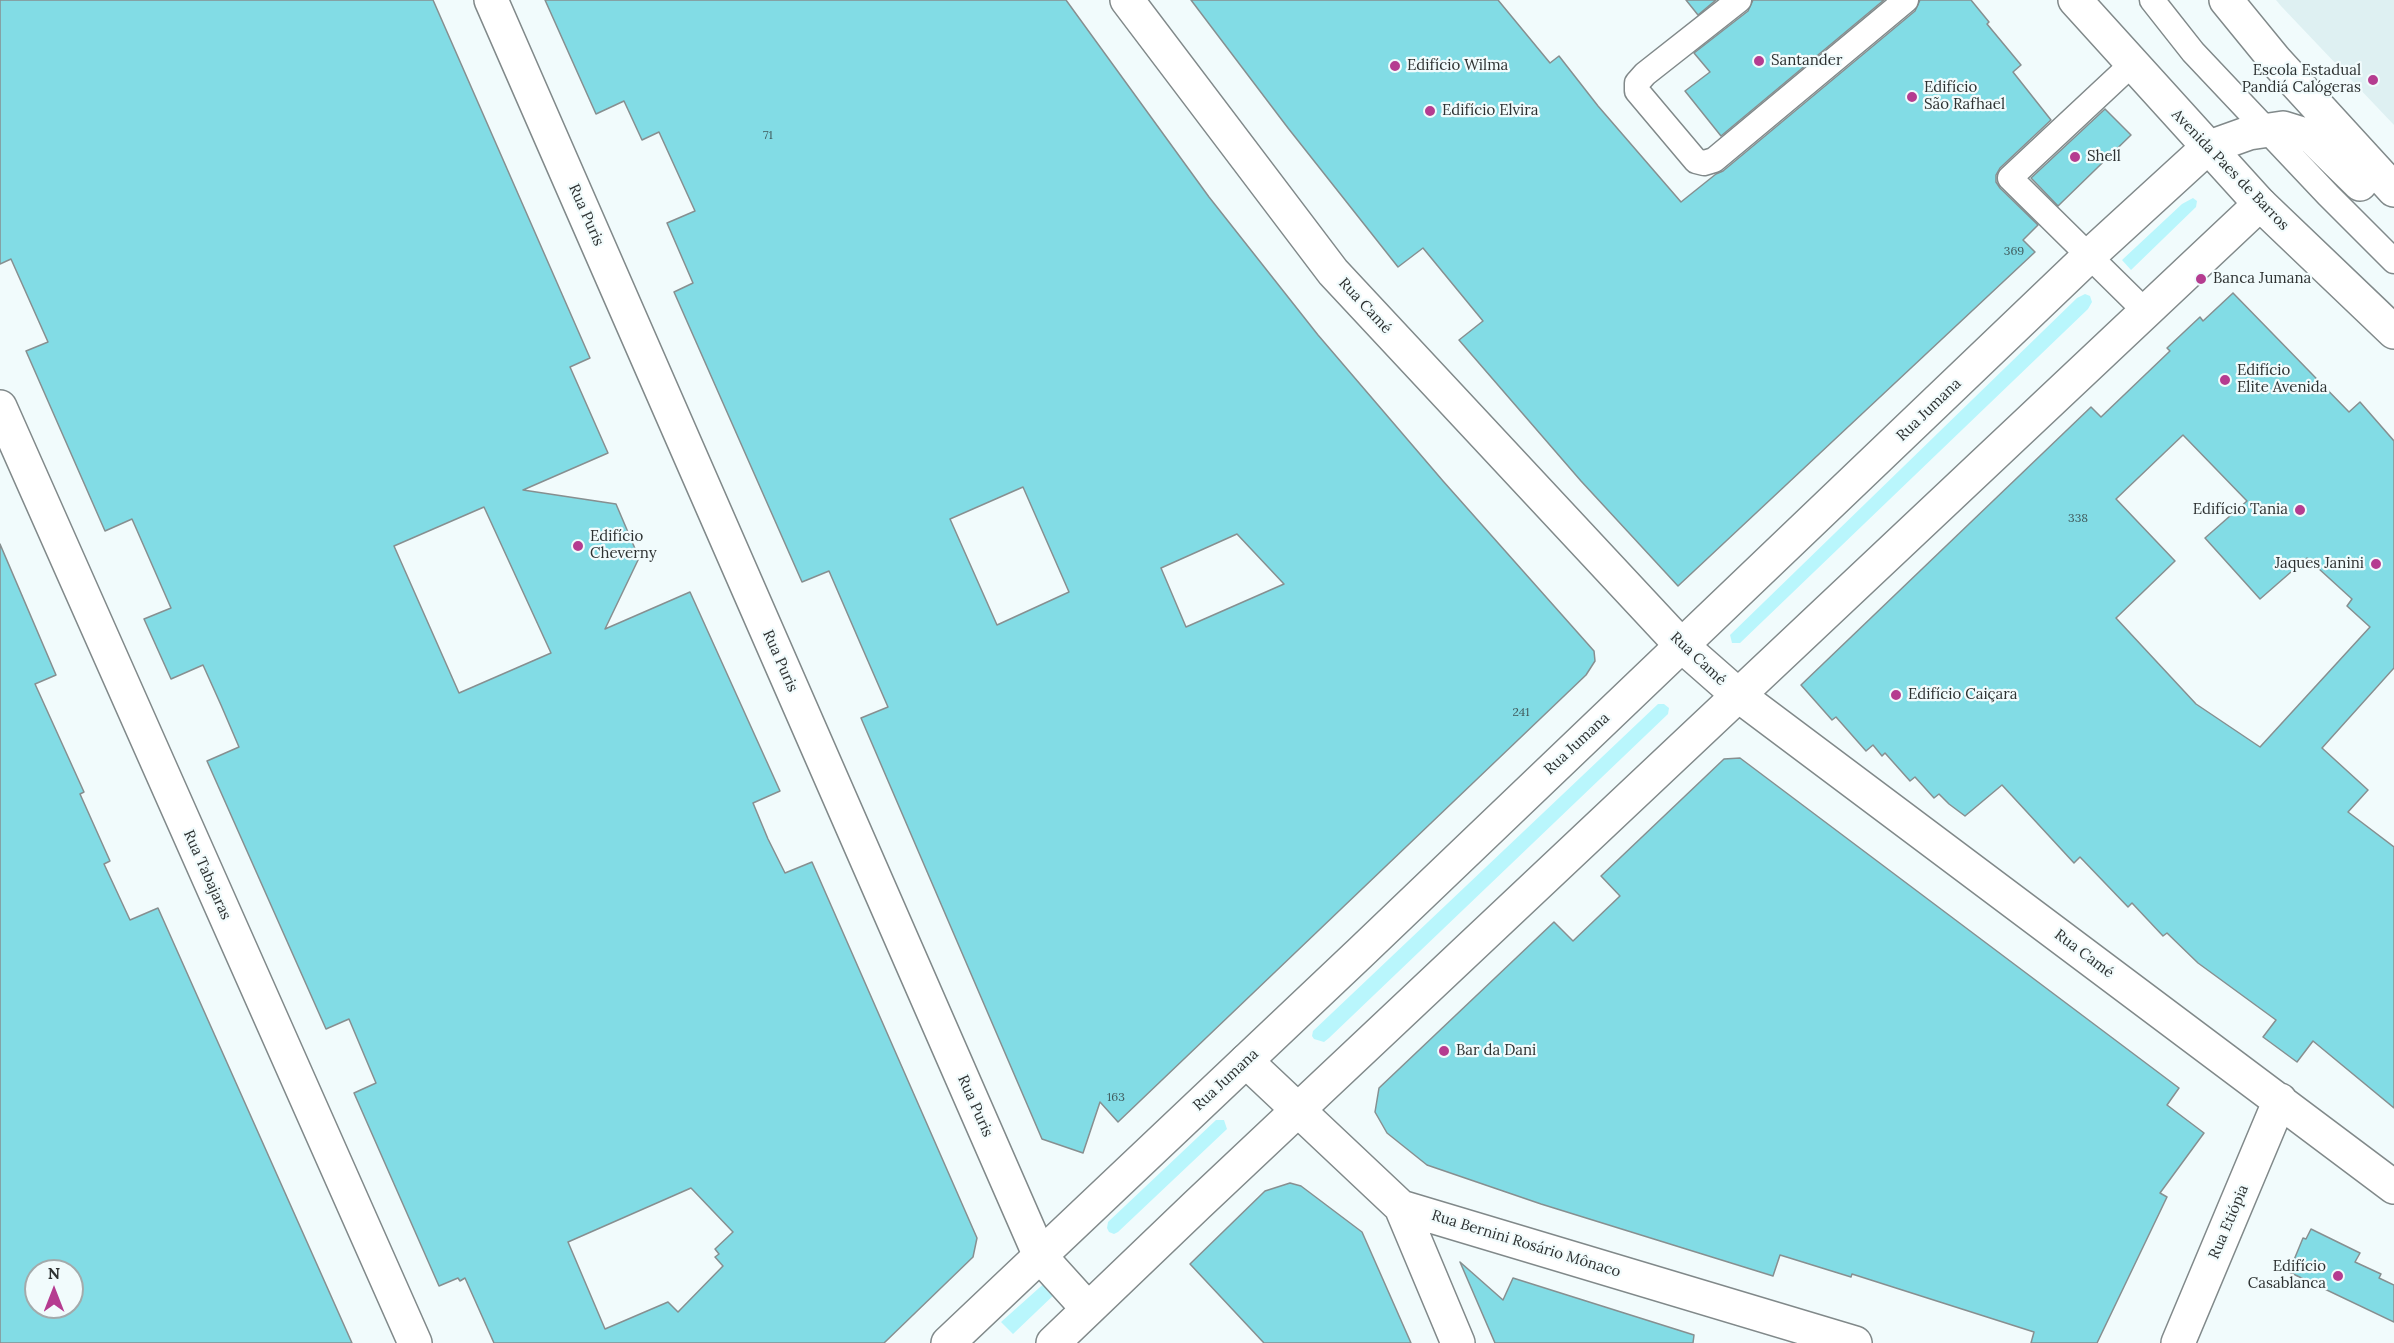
<!DOCTYPE html>
<html>
<head>
<meta charset="utf-8">
<style>
  body { margin:0 }
  #map { position:relative; width:2394px; height:1343px; overflow:hidden; background:#f1fbfc; font-family:Lora,serif }
  canvas { display:block }
  .north { position:absolute; left:24px; top:1259px; width:60px; height:60px; box-sizing:border-box; background:#f1fbfc; border:2px solid #a3aaab; border-radius:50%; rotate:0deg; font-size:16px; font-weight:700; line-height:24px; text-align:center; color:#2d3131 }
  .north::after { content:''; display:block; margin:auto; width:21px; height:27px; background:#b53c90; clip-path:polygon(50% 0,100% 100%,50% 72%,0 100%) }
</style>
</head>
<body>
<div id="map">
<canvas width="2394" height="1343"></canvas>
<div class="north">N</div>
</div>
<script>
const ctx = document.querySelector('canvas').getContext('2d');
ctx.lineJoin = 'round';
function fill(path, color) { ctx.fillStyle = color; ctx.fill(path, 'evenodd'); }
const poly = rows => new Path2D(rows.map(r => 'M' + r).join(''));
function trace(path, color, width, dash) { ctx.strokeStyle = color; ctx.lineWidth = width; ctx.lineCap = dash ? 'butt' : 'round'; ctx.setLineDash(dash || []); ctx.stroke(path); }
function write(font, color, halo, rows, align = 'center') {
  ctx.font = font + ' Lora,serif'; ctx.lineWidth = 4.5; ctx.setLineDash([]); ctx.textBaseline = 'middle'; ctx.strokeStyle = halo; ctx.fillStyle = color; for (const [text, x, y, turn = 0] of rows) {
    ctx.save(); ctx.translate(x, y); ctx.rotate((+turn || 0) * Math.PI / 180); ctx.textAlign = isNaN(turn) ? turn : align; if (halo) ctx.strokeText(text, 0, 0); ctx.fillText(text, 0, 0); ctx.restore();
  }
}
fill(poly([
  [2276,0,2394,0,2394,125,2281,6]
]), '#def0f2');
fill(poly([
  [2193,198,2197,201,2196,207,2131,270,2122,260,2182,204],
  [2085,294,2090,296,2092,302,2088,309,1740,643,1732,643,1730,635,2077,298],
  [1658,704,1664,704,1669,708,1668,714,1329,1038,1324,1042,1314,1039,1312,1036,1313,1031],
  [1216,1120,1224,1120,1227,1129,1118,1232,1114,1234,1109,1232,1107,1228,1108,1222],
  [1048,1280,1059,1290,1013,1334,1001,1322]
]), '#b9f6fc');
const building = poly([
  [0,0,433,0,590,358,570,367,608,453,523,490,616,504,639,558,605,629,690,592,780,791,753,803,768,839,785,873,812,862,977,1238,973,1257,884,1343,494,1343,465,1278,460,1281,458,1278,439,1286,354,1093,376,1083,349,1019,326,1029,207,761,239,747,221,705,203,665,171,679,144,619,171,608,132,519,105,531,26,351,48,342,11,259,0,264,0,0],
  [484,507,551,653,459,693,394,546,484,507],
  [691,1188,733,1232,715,1249,719,1254,715,1257,723,1266,678,1312,668,1302,605,1329,568,1242,691,1188],
  [545,0,1066,0,1209,197,1318,335,1443,481,1594,651,1595,661,1586,675,1118,1122,1100,1102,1083,1153,1042,1139,861,718,888,707,861,645,829,571,802,582,674,292,693,283,667,223,695,211,659,132,642,140,624,101,596,114,545,0],
  [1023,487,1069,592,997,625,950,519,1023,487],
  [1237,534,1284,584,1186,627,1161,568,1237,534],
  [1191,0,1498,0,1550,63,1559,56,1598,106,1681,202,1716,174,1723,171,1915,11,1920,0,1971,0,1989,22,1987,24,2021,65,2013,72,2051,120,2000,168,1996,175,1996,182,2000,188,2038,225,2023,240,2035,252,1678,586,1581,481,1459,340,1483,321,1423,248,1398,267,1288,128,1191,0],
  [1686,0,1716,0,1698,15,1686,0],
  [1753,0,1884,0,1721,136,1685,91,1710,72,1694,53,1748,11,1753,0],
  [2105,109,2131,135,2058,206,2031,178,2105,109],
  [2233,293,2349,412,2360,402,2394,441,2394,668,2322,748,2368,790,2348,812,2394,847,2394,1108,2313,1041,2297,1062,2263,1037,2276,1020,2198,963,2167,933,2163,936,2132,903,2128,907,2080,857,2074,863,2002,785,1965,816,1949,804,1939,794,1934,798,1915,777,1910,781,1885,753,1882,756,1873,745,1866,751,1836,717,1832,720,1801,685,2091,407,2101,417,2170,351,2167,348,2200,317,2203,321,2233,293],
  [2183,435,2247,501,2205,538,2260,599,2307,558,2352,599,2347,606,2370,627,2260,747,2196,704,2116,618,2175,561,2116,499,2183,435],
  [0,544,56,675,35,684,84,792,80,794,110,861,104,864,130,920,158,908,352,1343,0,1343,0,544],
  [36,1271,72,1271,72,1307,36,1307,36,1271],
  [1740,758,2179,1088,2167,1105,2204,1133,2160,1193,2167,1197,2097,1343,2031,1343,2034,1332,1852,1274,1851,1277,1780,1255,1773,1276,1541,1204,1427,1165,1387,1133,1375,1112,1379,1088,1554,922,1573,941,1620,896,1601,876,1724,759,1740,758],
  [1290,1183,1301,1186,1362,1232,1411,1343,1264,1343,1190,1264,1265,1191,1290,1183],
  [2311,1229,2360,1253,2355,1262,2381,1274,2379,1278,2394,1285,2394,1322,2289,1272,2303,1238,2306,1239,2311,1229],
  [1460,1262,1503,1300,1513,1278,1694,1335,1693,1343,1495,1343,1460,1262]
]);
fill(building, '#82dce5');
trace(building, '#878f90', 1.5);
const service = poly([
  [1739,0,1645,74,1637,83,1637,91,1696,161,1704,163,1714,160,1906,0],
  [2152,0,2193,52,2328,195,2394,261],
  [2132,64,2010,178,2145,311]
]);
const minor = poly([
  [491,0,1040,1256,1088,1309],
  [1127,0,1333,272,1681,645,1738,695,2394,1187],
  [0,407,415,1343],
  [1246,1061,1401,1207,1855,1343],
  [1401,1207,1458,1343],
  [2178,1343,2280,1100]
]);
const secondary = poly([
  [948,1343,1360,953,2089,256,2207,148],
  [1053,1343,1197,1205,2260,204]
]);
const primary = poly([
  [2075,0,2260,204,2394,332],
  [2226,0,2275,60,2394,190],
  [2207,148,2249,133,2283,128,2312,137,2360,184]
]);
trace(service, '#81898a', 27);
trace(minor, '#81898a', 36);
trace(secondary, '#81898a', 36);
trace(primary, '#81898a', 36);
trace(service, '#fff', 24);
trace(minor, '#fff', 33);
trace(secondary, '#fff', 33);
trace(primary, '#fff', 33);
for (const [x, y, r, color] of [
  [1759,61,6,"#b53c90"],
  [1395,66,6,"#b53c90"],
  [2373,80,6,"#b53c90"],
  [1912,97,6,"#b53c90"],
  [1430,111,6,"#b53c90"],
  [2075,157,6,"#b53c90"],
  [2201,279,6,"#b53c90"],
  [2225,380,6,"#b53c90"],
  [2300,510,6,"#b53c90"],
  [578,546,6,"#b53c90"],
  [2376,564,6,"#b53c90"],
  [1896,695,6,"#b53c90"],
  [1444,1051,6,"#b53c90"],
  [2338,1276,6,"#b53c90"]
]) { const dot = new Path2D(); dot.arc(x, y, r, 0, 2 * Math.PI); ctx.fillStyle = color; ctx.fill(dot); trace(dot, '#f1fbfc', 2); }
write('12px', '#425c5e', null, [
  ["71",768,136],
  ["369",2014,252],
  ["338",2078,519],
  ["241",1521,713],
  ["163",1116,1098]
]);
write('15px', '#2d3131', '#f1fbfc', [
  ["Santander",1771,61],
  ["Edifício Wilma",1407,66],
  ["Escola Estadual",2361,71,"right"],
  ["Pandiá Calógeras",2361,88,"right"],
  ["Edifício",1924,88],
  ["São Rafhael",1924,105],
  ["Edifício Elvira",1442,111],
  ["Shell",2087,157],
  ["Banca Jumana",2213,279],
  ["Edifício",2237,371],
  ["Elite Avenida",2237,388],
  ["Edifício Tania",2288,510,"right"],
  ["Edifício",590,537],
  ["Cheverny",590,554],
  ["Jaques Janini",2364,564,"right"],
  ["Edifício Caiçara",1908,695],
  ["Bar da Dani",1456,1051],
  ["Edifício",2326,1267,"right"],
  ["Casablanca",2326,1284,"right"]
], 'left');
write('15px', '#2d3131', '#f1fbfc', [
  ["Avenida Paes de Barros",2230,170,46],
  ["Rua Puris",586,215,66],
  ["Rua Camé",1365,306,47],
  ["Rua Jumana",1929,410,-44],
  ["Rua Camé",1698,659,43],
  ["Rua Puris",780,661,66],
  ["Rua Jumana",1577,744,-43],
  ["Rua Tabajaras",207,875,66],
  ["Rua Camé",2084,954,37],
  ["Rua Jumana",1226,1080,-43],
  ["Rua Puris",975,1106,66],
  ["Rua Etiópia",2229,1222,-67],
  ["Rua Bernini Rosário Mônaco",1526,1244,17]
]);
</script>
</body>
</html>
